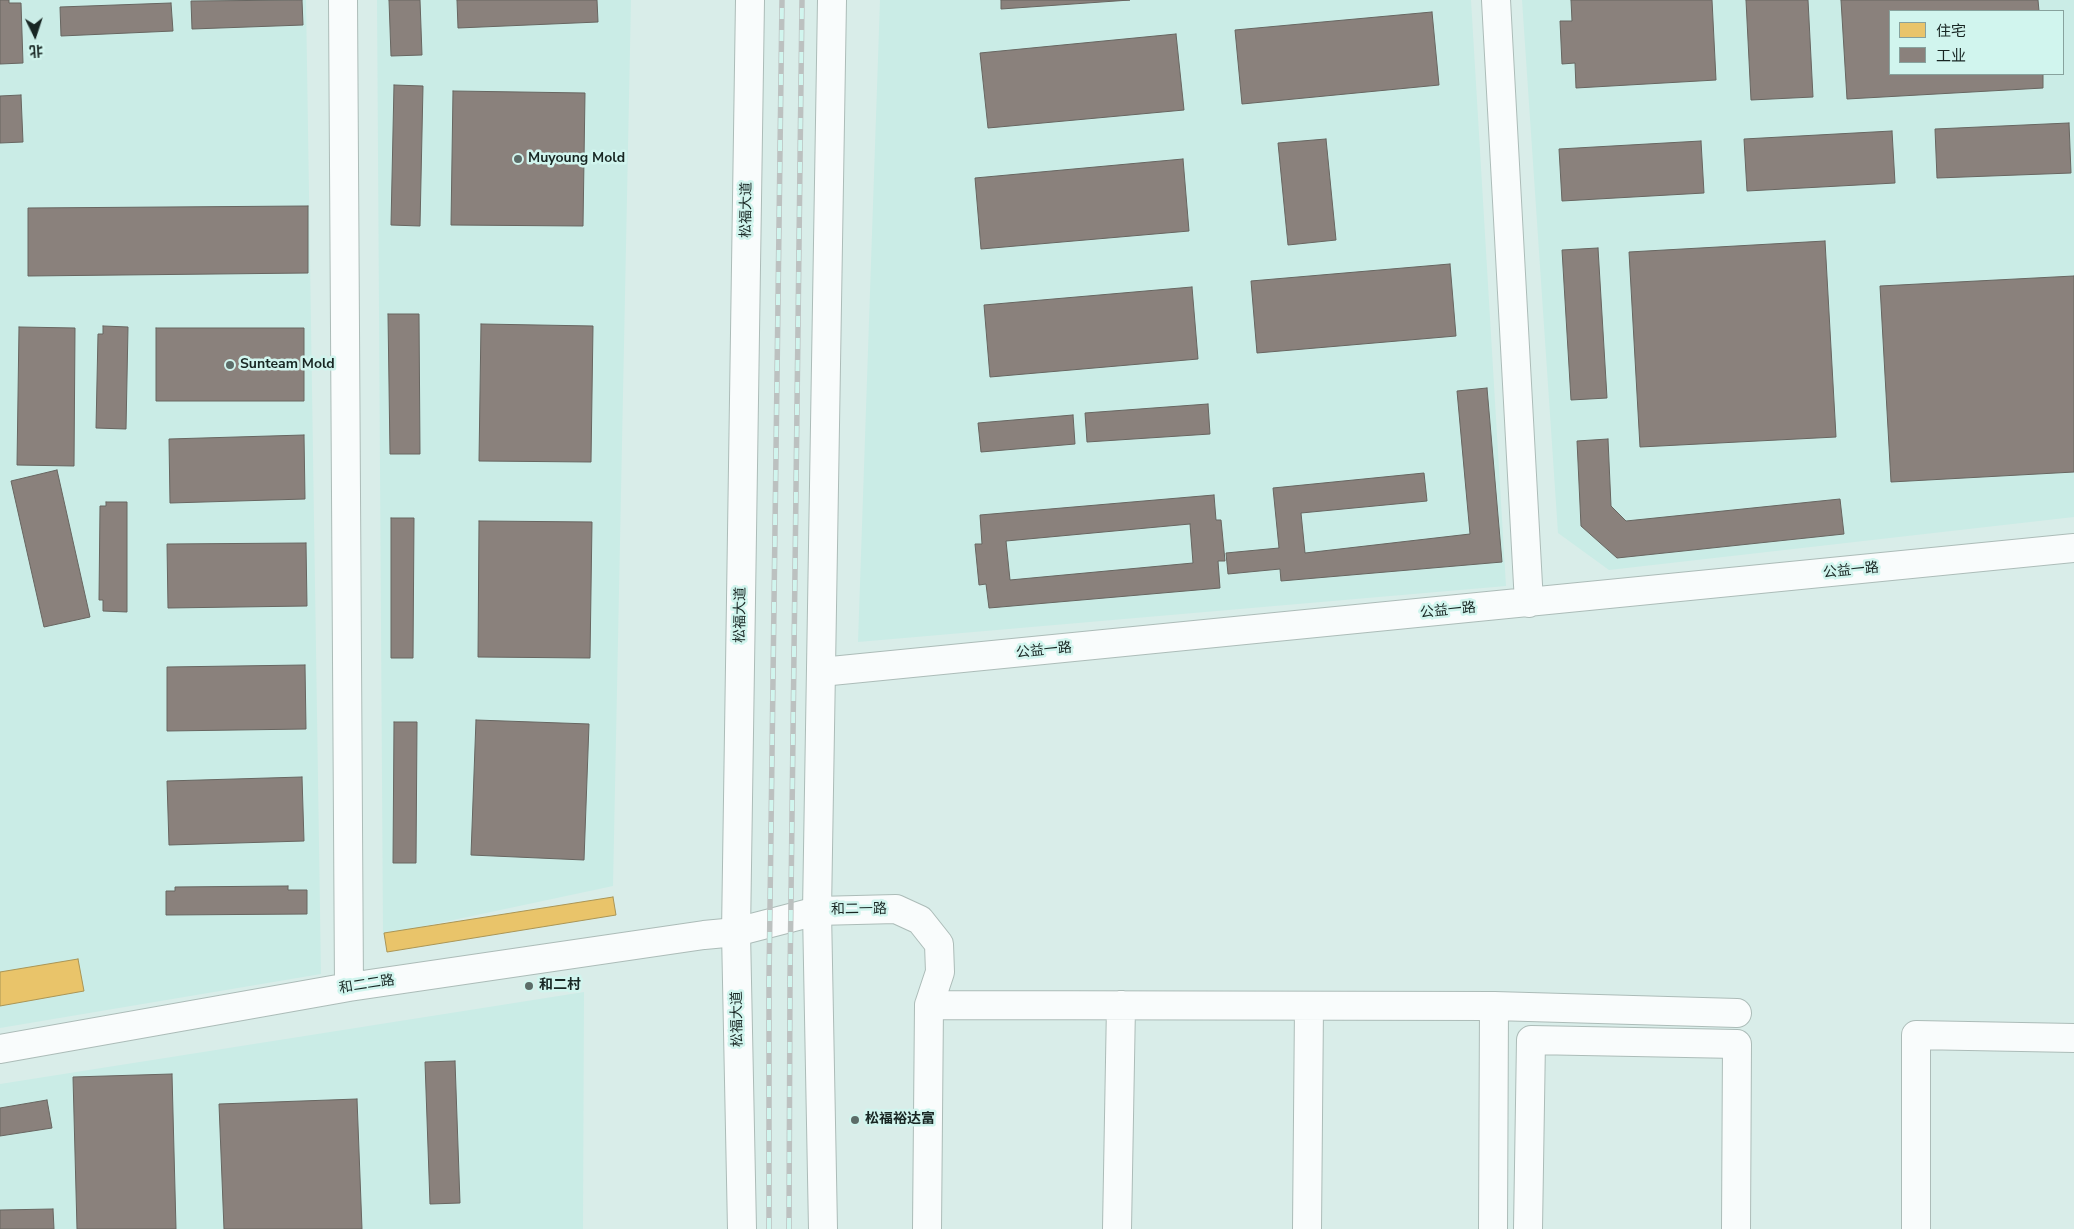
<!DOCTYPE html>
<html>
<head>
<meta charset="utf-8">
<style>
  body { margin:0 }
  #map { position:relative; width:2074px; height:1229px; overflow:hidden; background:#d9ede9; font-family:"Nunito Sans","Noto Sans SC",sans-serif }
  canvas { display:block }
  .legend { position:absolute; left:1889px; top:10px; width:175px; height:65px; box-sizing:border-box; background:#d1f5ee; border:1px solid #87a29d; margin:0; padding:6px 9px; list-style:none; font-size:15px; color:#182623 }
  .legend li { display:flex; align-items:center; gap:10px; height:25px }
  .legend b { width:25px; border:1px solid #87a29d }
  .north { position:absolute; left:10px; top:10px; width:50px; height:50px; -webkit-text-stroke:4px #d1f5ee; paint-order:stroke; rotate:176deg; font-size:14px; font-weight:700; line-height:20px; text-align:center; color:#182623 }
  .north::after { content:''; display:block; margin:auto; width:18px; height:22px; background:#182623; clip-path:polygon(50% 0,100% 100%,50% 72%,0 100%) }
</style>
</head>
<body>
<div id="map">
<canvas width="2074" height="1229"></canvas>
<ul class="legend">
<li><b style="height:14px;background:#e9c46a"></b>住宅</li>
<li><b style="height:14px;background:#8a817c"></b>工业</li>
</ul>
<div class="north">北</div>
</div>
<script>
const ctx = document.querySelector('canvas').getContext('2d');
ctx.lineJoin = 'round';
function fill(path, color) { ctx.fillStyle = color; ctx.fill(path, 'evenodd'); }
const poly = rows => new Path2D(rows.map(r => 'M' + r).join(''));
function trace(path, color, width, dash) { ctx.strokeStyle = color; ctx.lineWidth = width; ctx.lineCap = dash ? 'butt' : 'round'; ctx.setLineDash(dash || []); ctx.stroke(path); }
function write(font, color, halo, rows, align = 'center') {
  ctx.font = font + ' "Nunito Sans","Noto Sans SC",sans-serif'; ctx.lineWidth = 5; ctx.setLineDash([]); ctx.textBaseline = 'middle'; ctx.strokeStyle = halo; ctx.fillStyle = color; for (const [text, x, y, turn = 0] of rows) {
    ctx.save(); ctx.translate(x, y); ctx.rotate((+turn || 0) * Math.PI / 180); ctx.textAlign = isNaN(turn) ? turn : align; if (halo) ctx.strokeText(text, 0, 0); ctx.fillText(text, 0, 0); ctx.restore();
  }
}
fill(poly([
  [0,0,306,0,321,974,0,1028],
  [377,0,631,0,613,886,383,935],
  [880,0,1471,0,1506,586,858,642],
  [1522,0,2074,0,2074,517,1609,570,1558,533],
  [1890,11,2063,11,2063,74,1890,74],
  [584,992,583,1229,0,1229,0,1084]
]), '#caece6');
const homes = poly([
  [613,897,616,915,387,952,384,933,613,897],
  [78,959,84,991,0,1006,0,972,78,959]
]);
fill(homes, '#e9c46a');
trace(homes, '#aa9555', 1);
const industry = poly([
  [0,0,9,0,9,3,21,3,23,63,0,64,0,0],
  [302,0,303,25,192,29,191,1,302,0],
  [389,0,420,0,422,55,391,56,389,0],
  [457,0,597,0,598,22,458,28,457,0],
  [1001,0,1130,0,1001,9,1001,0],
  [1571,0,1712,0,1716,80,1576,88,1575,63,1562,64,1560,21,1572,21,1571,0],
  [1746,0,1808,0,1813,97,1751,100,1746,0],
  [1841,0,2038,0,2039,11,1890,11,1890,74,2043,74,2043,88,1847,99,1841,0],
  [171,3,173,31,61,36,60,7,171,3],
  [1432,12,1439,85,1242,104,1235,30,1432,12],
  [1176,34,1184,110,988,128,980,53,1176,34],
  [394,85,423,86,420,226,391,225,394,85],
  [453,91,585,93,583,226,451,225,453,91],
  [21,95,23,142,0,143,0,96,21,95],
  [2069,123,2071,173,1937,178,1935,129,2069,123],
  [1892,131,1895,183,1747,191,1744,139,1892,131],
  [1326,139,1336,240,1288,245,1278,143,1326,139],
  [1701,141,1704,193,1562,201,1559,149,1701,141],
  [1183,159,1189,231,981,249,975,178,1183,159],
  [308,206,308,273,28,276,28,208,308,206],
  [1825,241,1836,437,1640,447,1629,252,1825,241],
  [1598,248,1607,398,1571,400,1562,250,1598,248],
  [1450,264,1456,336,1257,353,1251,281,1450,264],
  [2074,276,2074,472,1891,482,1880,286,2074,276],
  [1192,287,1198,359,990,377,984,305,1192,287],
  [388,314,419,314,420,454,390,454,388,314],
  [481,324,593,326,591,462,479,461,481,324],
  [103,326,128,327,126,429,96,428,98,334,103,334,103,326],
  [19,327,75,328,74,466,17,465,19,327],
  [156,328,304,328,304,401,156,401,156,328],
  [1487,388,1502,562,1281,581,1280,569,1228,574,1226,553,1279,548,1273,488,1424,473,1427,501,1301,513,1305,553,1470,534,1457,391,1487,388],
  [1208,404,1210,434,1087,442,1085,413,1208,404],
  [1073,415,1075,444,981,452,978,423,1073,415],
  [304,435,305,499,170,503,169,439,304,435],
  [1608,439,1611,506,1626,521,1840,499,1844,534,1617,558,1581,526,1577,441,1608,439],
  [57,470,90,617,44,627,11,481,57,470],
  [1214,495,1216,520,1221,520,1225,561,1218,561,1220,588,989,608,986,584,979,585,975,544,982,544,980,515,1214,495],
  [1190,524,1193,563,1010,580,1006,541,1190,524],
  [106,502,127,502,127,612,103,611,103,600,99,600,100,506,106,506,106,502],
  [391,518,414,518,413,658,391,658,391,518],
  [479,521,592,522,590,658,478,657,479,521],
  [306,543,307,606,168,608,167,544,306,543],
  [305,665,306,729,167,731,167,667,305,665],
  [476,720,589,724,584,860,471,855,476,720],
  [394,722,417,722,416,863,393,863,394,722],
  [302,777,304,841,169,845,167,781,302,777],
  [288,886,288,890,307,890,307,914,166,915,166,891,175,891,175,887,288,886],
  [455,1061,460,1203,430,1204,425,1062,455,1061],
  [172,1074,176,1229,77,1229,73,1077,172,1074],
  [357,1099,362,1229,224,1229,219,1104,357,1099],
  [47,1100,52,1128,0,1136,0,1108,47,1100],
  [53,1209,54,1229,0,1229,0,1210,53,1209]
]);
fill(industry, '#8a817c');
trace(industry, '#686661', 1);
const minor = poly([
  [343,0,349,987],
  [1496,0,1529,603],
  [821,672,2074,548],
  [929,1005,1494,1006,1737,1013],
  [0,1049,349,987,704,935,736,932,817,911,896,909,920,920,939,944,940,972,929,1005,927,1229],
  [1117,1229,1121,1005],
  [1307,1229,1309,1006],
  [1493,1229,1494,1006],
  [1528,1229,1531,1040,1737,1044,1736,1229],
  [1916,1229,1916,1035,2074,1038]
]);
const major = poly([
  [742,1229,736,932,750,0],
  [823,1229,817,911,832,0]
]);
trace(minor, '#acbcb8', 30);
trace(major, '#acbcb8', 30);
trace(minor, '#f9fcfc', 28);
trace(major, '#f9fcfc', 28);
const rail = poly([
  [769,1229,769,981,782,0],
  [789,1229,790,979,802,0]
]);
trace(rail, '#bcc1c0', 5.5);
trace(rail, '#d1f5ee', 4, [11]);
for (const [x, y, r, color] of [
  [518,159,5,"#5c6c68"],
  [230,365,5,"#5c6c68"],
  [529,986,5,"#5c6c68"],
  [855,1120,5,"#5c6c68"]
]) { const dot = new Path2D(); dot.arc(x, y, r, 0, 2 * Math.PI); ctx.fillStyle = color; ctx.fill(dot); trace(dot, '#d1f5ee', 2); }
write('bold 14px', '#182623', '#d1f5ee', [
  ["Muyoung Mold",528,159],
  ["Sunteam Mold",240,365],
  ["和二村",539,986],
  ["松福裕达富",865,1120]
], 'left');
write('14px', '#182623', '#d1f5ee', [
  ["松福大道",747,210,-89],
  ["公益一路",1851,571,-6],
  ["公益一路",1448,611,-6],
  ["松福大道",741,615,-89],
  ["公益一路",1044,651,-6],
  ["和二一路",859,910,-1],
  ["和二二路",367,985,-9],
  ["松福大道",738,1019,-91]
]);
</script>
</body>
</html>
